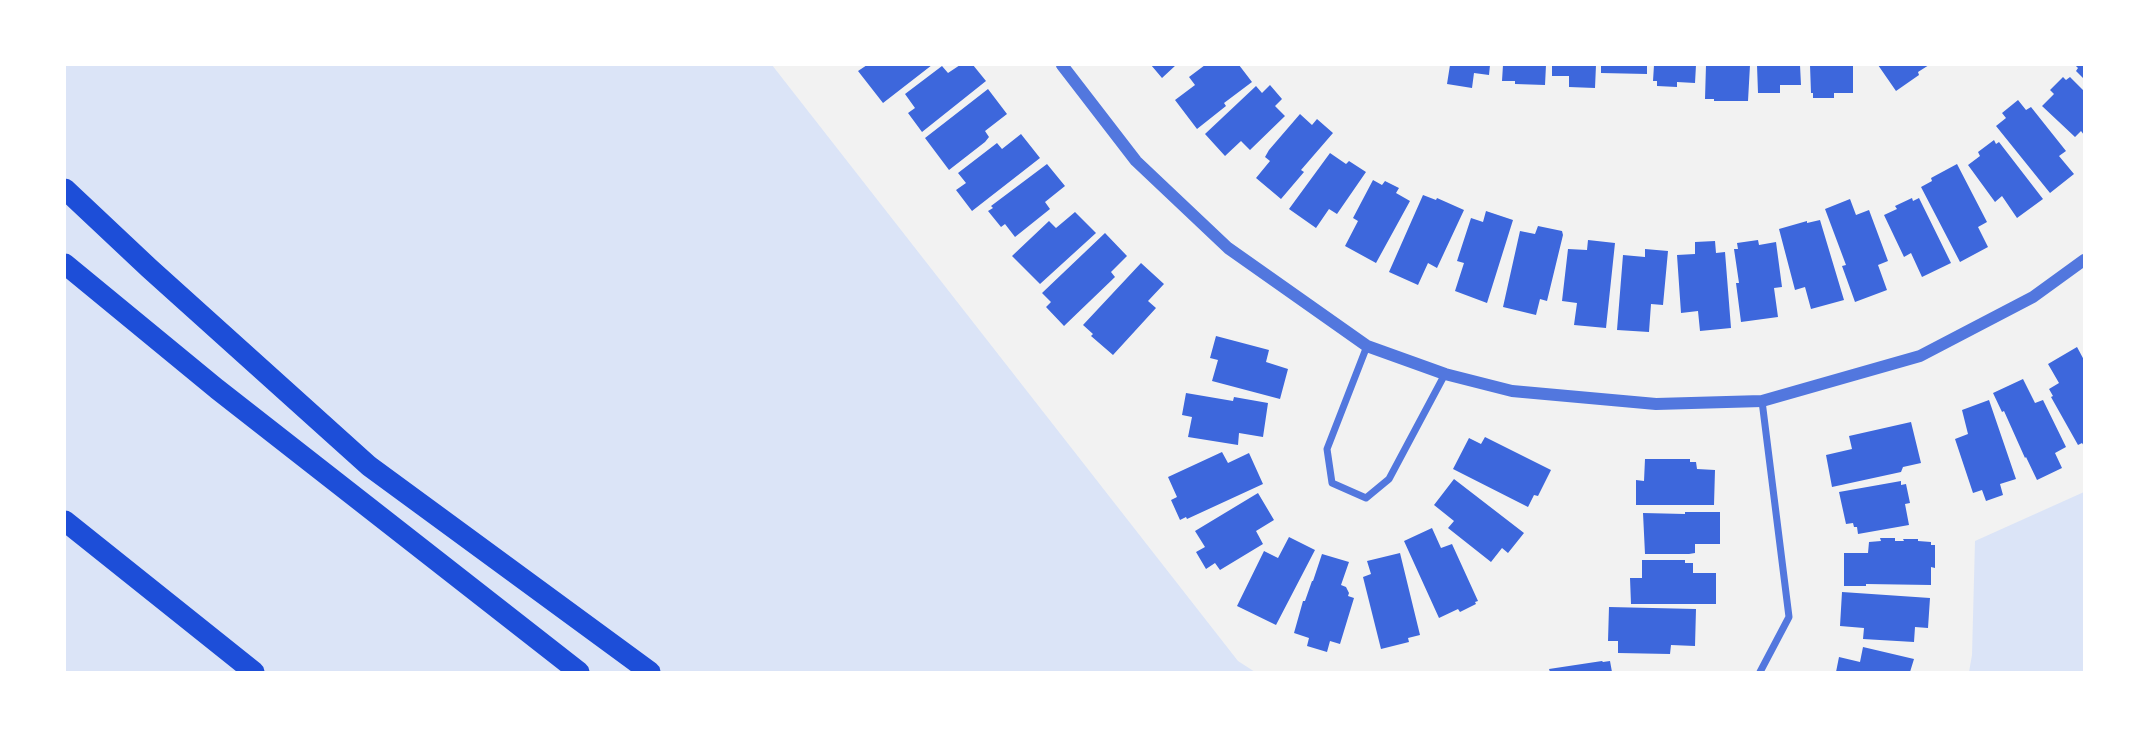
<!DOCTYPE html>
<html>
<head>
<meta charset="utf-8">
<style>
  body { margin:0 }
  #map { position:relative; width:2149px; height:737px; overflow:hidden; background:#f2f2f2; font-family:Lato,sans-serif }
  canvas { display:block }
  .frame { position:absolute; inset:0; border:66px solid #fff; pointer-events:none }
</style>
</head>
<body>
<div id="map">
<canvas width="2149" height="737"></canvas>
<div class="frame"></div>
</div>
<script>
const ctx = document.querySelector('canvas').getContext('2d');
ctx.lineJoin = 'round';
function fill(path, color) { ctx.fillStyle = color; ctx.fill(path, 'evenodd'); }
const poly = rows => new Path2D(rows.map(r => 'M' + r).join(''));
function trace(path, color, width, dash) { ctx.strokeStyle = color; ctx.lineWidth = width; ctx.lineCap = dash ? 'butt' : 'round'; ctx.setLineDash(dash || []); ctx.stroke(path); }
fill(poly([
  [65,65,772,65,1238,661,1255,672,65,672],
  [2084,492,2084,672,1969,672,1972,655,1975,541]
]), '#dbe4f7');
fill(poly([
  [867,65,932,65,883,103,858,71],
  [960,65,973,65,986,81,922,132,908,113,915,108,905,94,942,66,948,73],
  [1151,65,1176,65,1162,78],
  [1205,65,1239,65,1252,82,1224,103,1226,106,1197,129,1175,100,1195,85,1189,77],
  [1450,65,1490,65,1489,75,1474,73,1472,88,1447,84],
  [1503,65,1546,65,1545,85,1515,84,1515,81,1502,81],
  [1552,65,1596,65,1595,88,1569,87,1569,76,1552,76],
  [1601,65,1647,65,1647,74,1601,73],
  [1654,65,1696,65,1695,83,1677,82,1677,87,1657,86,1657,81,1653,81],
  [1706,65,1750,65,1748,101,1714,101,1714,99,1705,99],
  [1757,65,1800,65,1801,85,1780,85,1780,93,1758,93],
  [1810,65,1853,65,1853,93,1834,93,1834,98,1813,98,1813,93,1811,93],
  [1878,65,1929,65,1918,72,1919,75,1896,91],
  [2075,65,2084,65,2084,79,2076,71,2078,68],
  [2063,77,2066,80,2070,77,2084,91,2084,135,2081,131,2075,137,2042,106,2054,94,2050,90],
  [1270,85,1282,99,1275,106,1285,116,1250,150,1241,141,1225,156,1205,134,1256,86,1262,93],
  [988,89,1007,114,985,131,989,137,985,142,949,170,925,138],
  [2018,100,2026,110,2031,107,2066,151,2059,156,2074,174,2050,193,1996,126,2006,118,2002,113],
  [1300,114,1312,125,1317,119,1333,133,1301,170,1304,172,1281,199,1256,178,1270,161,1265,157,1269,150],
  [1021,134,1040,158,972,211,956,190,966,183,958,173,997,143,1002,149],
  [1994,140,1996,144,1999,142,2043,199,2017,218,2002,196,1995,202,1968,165,1980,156,1978,152],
  [1330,153,1346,164,1349,161,1366,172,1337,214,1329,209,1316,228,1289,209],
  [1047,164,1065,186,1045,202,1050,209,1015,237,1005,224,1001,227,988,211,993,208,991,206],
  [1957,164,1987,222,1978,227,1988,247,1960,262,1921,187,1932,181,1931,178],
  [1373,180,1382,185,1385,181,1399,188,1396,193,1410,201,1376,263,1345,246,1358,221,1353,218],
  [1423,195,1436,200,1437,198,1464,210,1437,268,1428,263,1418,285,1389,272],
  [1912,198,1913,201,1919,198,1951,263,1922,277,1911,253,1904,257,1884,215,1897,209,1895,206],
  [1850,199,1856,215,1869,210,1888,261,1878,265,1887,290,1855,302,1842,266,1846,265,1825,209],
  [1486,211,1513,220,1487,303,1455,291,1464,263,1457,261,1471,218,1483,222],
  [1075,212,1096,233,1040,284,1012,256,1049,221,1056,228],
  [1820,220,1844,300,1811,309,1805,287,1795,290,1779,229,1807,221,1807,223],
  [1538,226,1562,231,1563,235,1547,301,1540,299,1536,315,1503,307,1520,231,1535,234],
  [1105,233,1127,256,1111,272,1115,277,1064,326,1046,307,1051,302,1042,293],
  [1588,240,1615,243,1606,328,1574,325,1577,303,1562,301,1568,249,1587,250],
  [1758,240,1759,245,1776,242,1782,287,1774,288,1778,317,1741,322,1736,283,1739,283,1734,249,1738,249,1737,243],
  [1715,241,1716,253,1725,252,1731,328,1700,331,1698,311,1681,313,1677,255,1695,254,1695,242],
  [1645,249,1668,251,1663,305,1651,304,1649,332,1617,330,1623,255,1645,257],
  [1141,263,1164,284,1148,301,1156,308,1113,355,1091,336,1093,334,1083,325],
  [1216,336,1269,350,1266,362,1288,369,1280,399,1212,381,1218,360,1210,358],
  [2077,347,2084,360,2084,446,2082,443,2078,445,2051,397,2053,396,2049,389,2059,383,2048,364],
  [2023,379,2035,403,2043,400,2066,447,2055,453,2062,468,2037,480,2026,457,2025,458,2004,411,2002,412,1993,393],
  [1186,393,1233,401,1234,397,1268,403,1263,437,1239,433,1238,445,1188,437,1192,417,1182,415],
  [1989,400,2016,479,2000,484,2003,495,1986,501,1982,490,1973,493,1955,439,1968,434,1962,410],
  [1911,422,1921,463,1903,467,1901,472,1832,487,1826,455,1852,449,1849,436],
  [1485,437,1551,470,1538,496,1534,495,1528,507,1453,469,1469,438,1481,444],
  [1222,452,1228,463,1249,453,1263,484,1187,519,1186,517,1180,520,1171,500,1177,497,1168,477],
  [1645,459,1690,459,1690,462,1696,462,1697,469,1715,470,1714,505,1636,505,1636,480,1644,481],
  [1454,479,1524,533,1508,553,1502,548,1491,562,1448,528,1454,521,1434,505],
  [1901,481,1901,485,1906,484,1910,503,1905,504,1909,525,1858,534,1857,527,1854,527,1853,523,1846,524,1839,492],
  [1258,493,1274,520,1256,531,1263,544,1220,570,1215,563,1206,569,1196,552,1205,547,1195,531],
  [1685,512,1720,512,1720,544,1695,544,1695,553,1689,554,1645,554,1643,513,1685,514],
  [1432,528,1441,548,1452,544,1478,601,1475,602,1476,604,1460,612,1458,609,1439,618,1404,541],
  [1289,537,1315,550,1276,625,1237,606,1264,551,1278,558],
  [1880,538,1895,538,1895,541,1904,541,1903,539,1918,539,1918,541,1931,542,1931,545,1935,545,1935,568,1931,567,1931,585,1866,584,1866,586,1844,586,1844,553,1868,553,1869,542,1881,541],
  [1400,553,1420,635,1408,638,1409,642,1381,649,1363,577,1371,574,1367,561],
  [1322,554,1349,562,1341,585,1346,587,1349,593,1348,596,1354,598,1340,644,1330,641,1327,652,1307,646,1309,638,1294,633,1303,601,1305,601,1312,581,1313,581],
  [1642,560,1685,560,1685,563,1693,563,1693,573,1716,573,1716,604,1631,604,1630,578,1642,578],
  [1842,592,1930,598,1928,628,1915,627,1914,642,1863,639,1864,628,1840,626],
  [1609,607,1696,609,1695,646,1671,645,1670,654,1618,653,1618,641,1608,641],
  [1863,647,1914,659,1910,672,1836,672,1839,657,1860,662],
  [1602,661,1603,662,1610,661,1612,672,1550,672,1549,669]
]), '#3d67dc');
trace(poly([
  [1367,346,1327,449,1332,483,1366,498,1389,479,1445,374],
  [1760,672,1789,617,1762,401]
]), '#5277de', 7);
trace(poly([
  [1062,65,1136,161,1228,248,1367,346,1445,374,1512,391,1656,404,1762,401,1920,356,2033,297,2084,260]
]), '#5277de', 12);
trace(poly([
  [65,189,149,268,369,466,650,672],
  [65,264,217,389,579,672],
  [65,521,254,672]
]), '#1d4ed8', 21);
</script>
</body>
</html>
